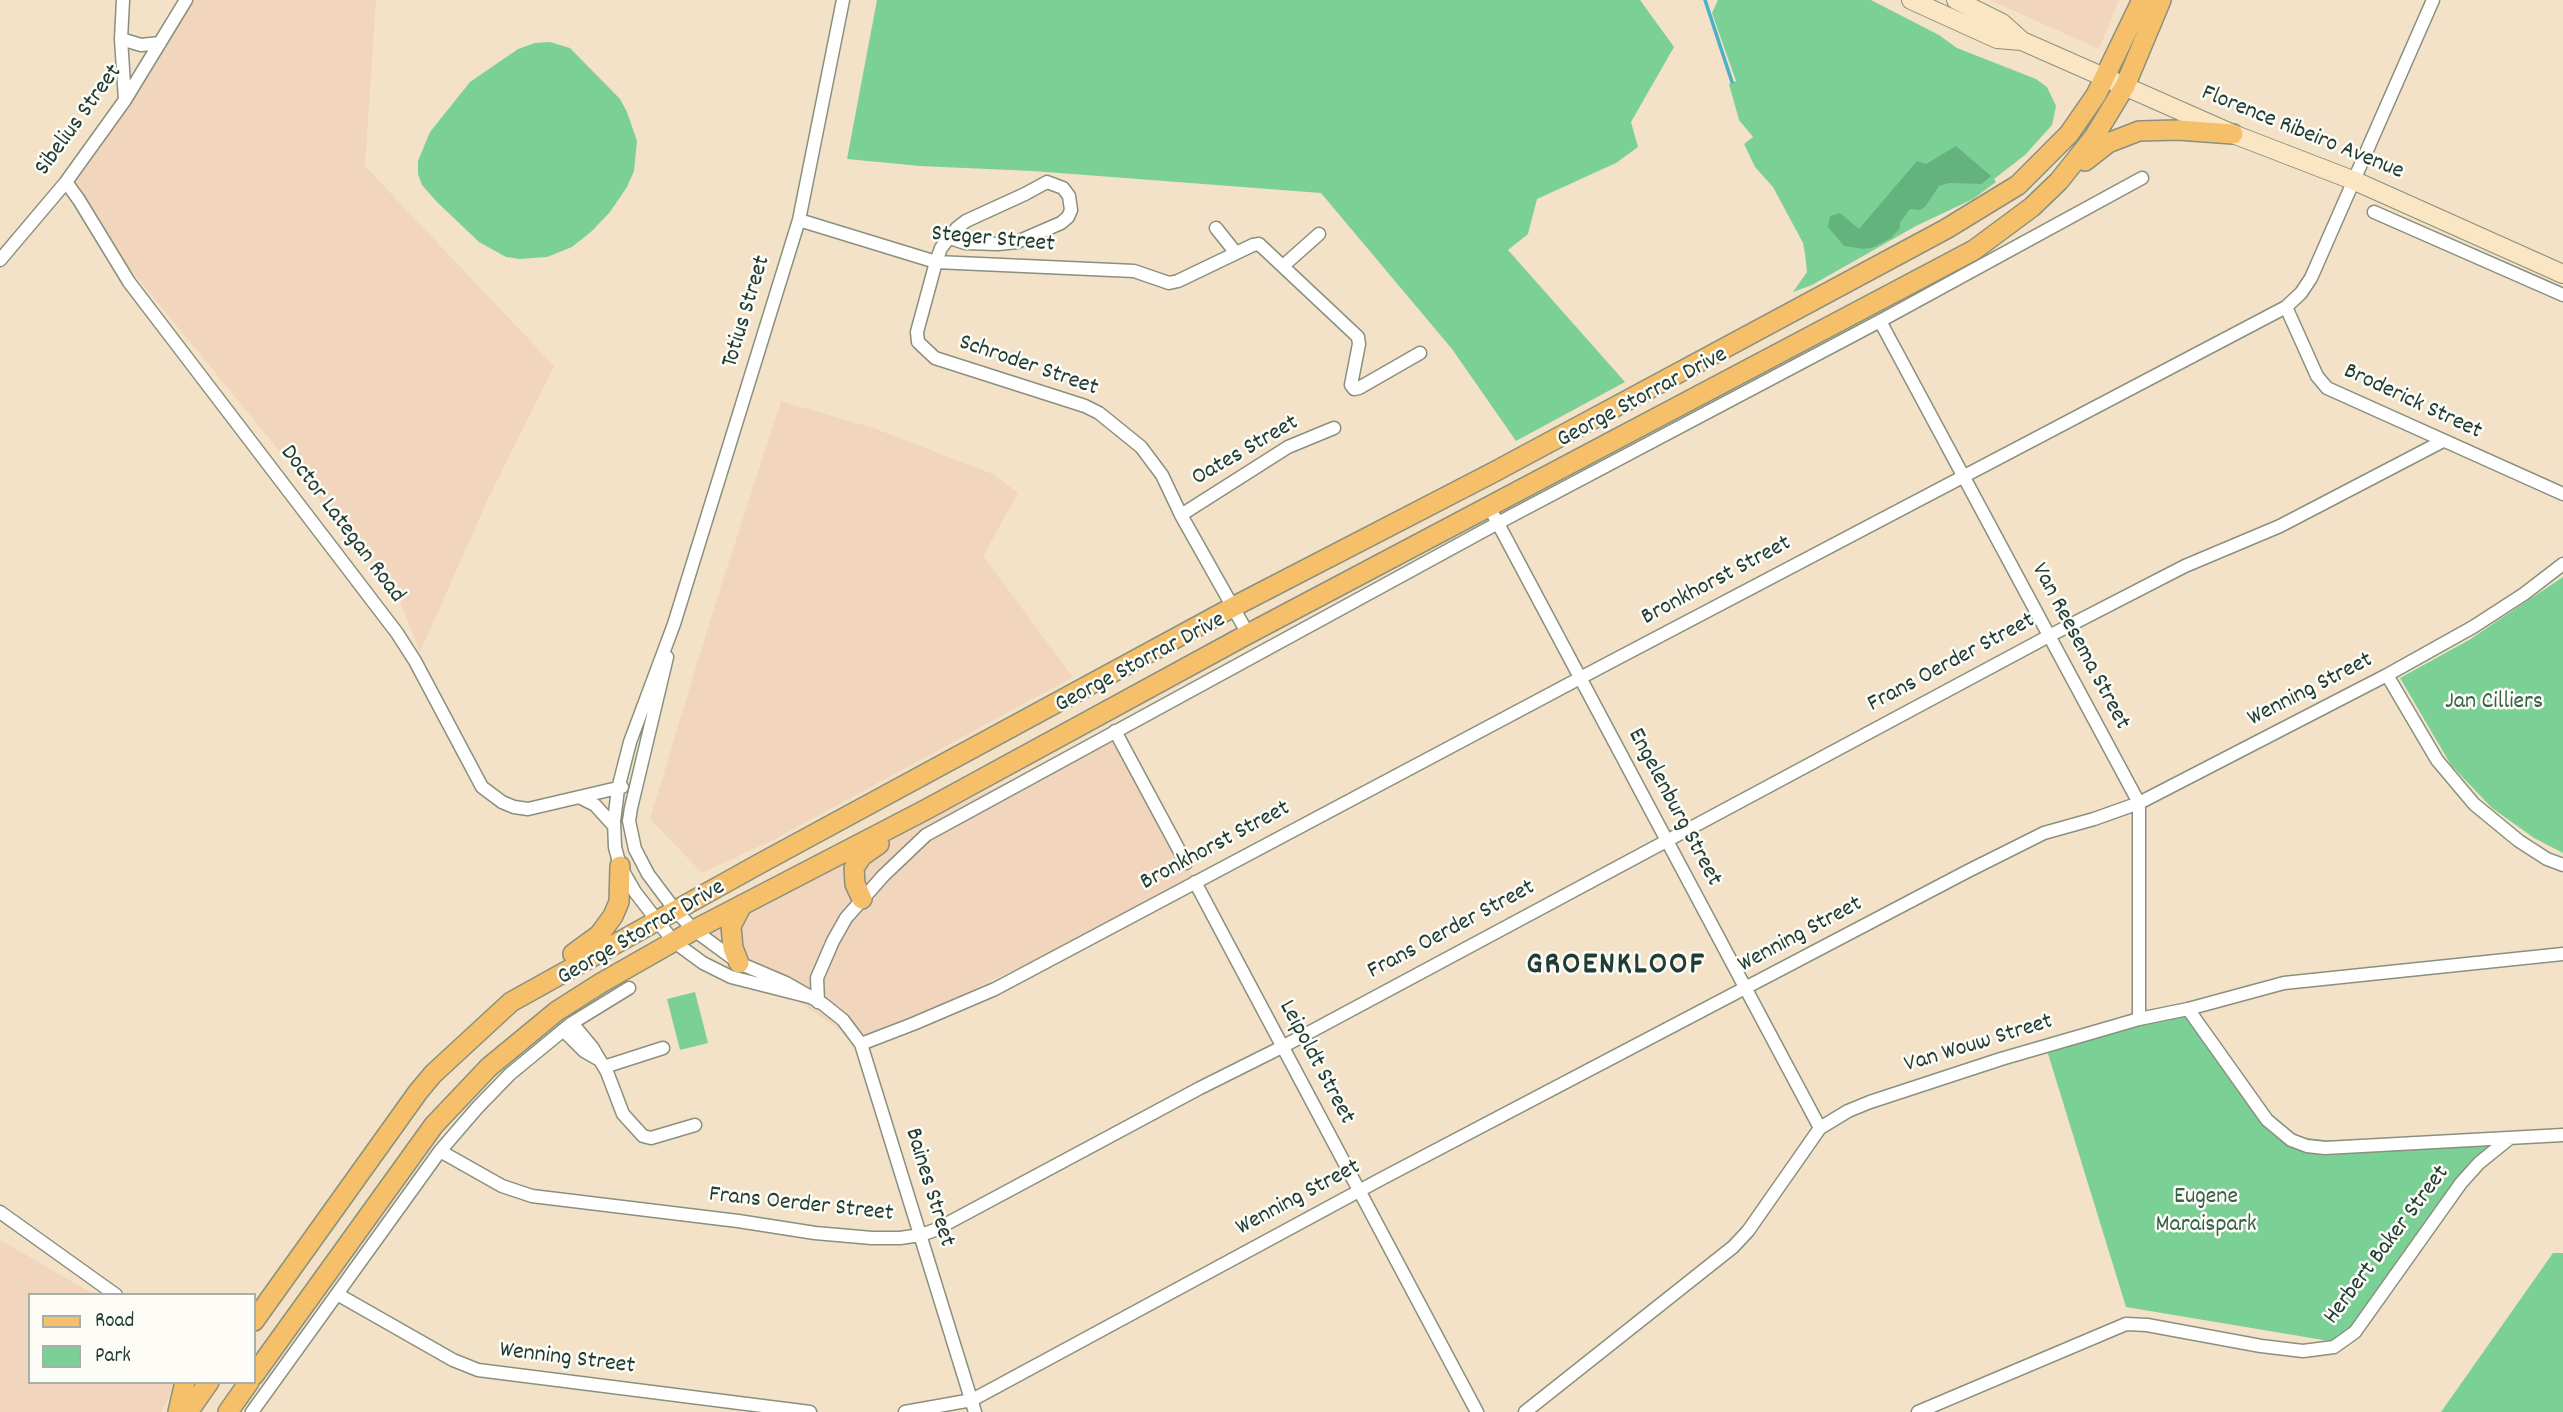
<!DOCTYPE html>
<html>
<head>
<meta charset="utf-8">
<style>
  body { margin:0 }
  #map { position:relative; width:2563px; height:1412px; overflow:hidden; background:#f3e2c7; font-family:Dekko,sans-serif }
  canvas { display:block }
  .legend { position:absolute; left:28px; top:1293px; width:228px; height:91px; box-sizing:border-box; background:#fdfcf7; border:2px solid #a4b0a9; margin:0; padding:9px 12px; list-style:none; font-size:21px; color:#1f3d34 }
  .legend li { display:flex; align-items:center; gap:14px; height:35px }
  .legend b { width:35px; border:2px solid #a4b0a9 }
</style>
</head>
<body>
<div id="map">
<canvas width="2563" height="1412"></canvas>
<ul class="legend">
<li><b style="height:9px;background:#f6c06b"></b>Road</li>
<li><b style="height:19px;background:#7bd195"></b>Park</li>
</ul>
</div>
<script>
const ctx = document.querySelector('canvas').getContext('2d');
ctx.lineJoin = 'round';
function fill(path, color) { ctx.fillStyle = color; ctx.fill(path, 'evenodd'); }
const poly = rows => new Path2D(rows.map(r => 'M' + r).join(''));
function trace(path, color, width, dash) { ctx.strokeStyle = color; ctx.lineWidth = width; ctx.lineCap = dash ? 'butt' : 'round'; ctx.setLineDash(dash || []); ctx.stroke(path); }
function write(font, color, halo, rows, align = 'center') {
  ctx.font = font + ' Dekko,sans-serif'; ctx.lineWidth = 5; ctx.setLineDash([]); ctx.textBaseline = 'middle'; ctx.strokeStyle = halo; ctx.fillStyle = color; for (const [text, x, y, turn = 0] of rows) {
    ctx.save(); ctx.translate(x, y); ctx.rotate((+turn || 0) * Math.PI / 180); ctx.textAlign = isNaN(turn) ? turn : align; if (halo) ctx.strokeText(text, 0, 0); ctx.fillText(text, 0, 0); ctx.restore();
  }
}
fill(poly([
  [182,0,376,0,365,166,554,366,489,497,420,652,397,594,62,186],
  [1990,0,2119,0,2099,49],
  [781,401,876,429,993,474,1018,493,983,556,1073,677,773,840,702,873,650,819,713,611],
  [1115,731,1195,882,861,1044,694,930],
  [0,1240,95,1295,30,1295,30,1382,179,1382,161,1412,0,1412]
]), '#f1d5bd');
fill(poly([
  [877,0,1640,0,1674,47,1631,122,1638,147,1616,163,1537,199,1528,234,1508,250,1625,382,1516,441,1452,349,1321,193,1033,171,920,166,847,159],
  [1718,0,1871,0,1939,35,1957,48,2036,79,2047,87,2056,106,2052,125,2025,155,1994,179,1996,182,1973,199,1916,226,1812,285,1793,292,1807,272,1805,254,1803,243,1773,187,1755,167,1744,144,1753,137,1739,120,1729,84,1736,81,1712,13],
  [550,42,570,48,620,99,627,112,637,141,634,171,627,187,610,212,592,231,572,247,547,257,520,259,506,257,479,242,436,201,422,185,418,174,418,161,430,132,470,82,518,49,535,43],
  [2563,577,2563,853,2534,838,2492,808,2451,765,2400,678,2469,640],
  [695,992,708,1043,680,1050,667,999],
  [2186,1008,2274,1134,2392,1148,2492,1144,2341,1343,2126,1307,2045,1044],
  [2553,1253,2563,1253,2563,1412,2441,1412]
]), '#7bd195');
fill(poly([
  [1956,146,1991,176,1982,184,1949,183,1939,186,1925,207,1920,210,1910,209,1900,223,1900,228,1891,238,1874,247,1864,249,1844,246,1828,227,1830,216,1840,213,1859,229,1917,161,1926,164]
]), '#64b37e');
trace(poly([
  [1705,0,1732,82]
]), '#4bb1ca', 3.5);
const street = poly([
  [123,0,121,39,125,100],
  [121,39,141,45,160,43],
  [66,182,79,200,129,282,397,633,415,661,482,787,502,802,514,807,528,809,622,787],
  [2374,212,2563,295],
  [799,220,936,262,1134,271,1169,283,1178,281,1253,245,1259,244,1358,337,1359,344,1351,385,1354,389,1359,388,1420,353],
  [1216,228,1236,253],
  [950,238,965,243,998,244,1017,242,1061,223,1068,217,1071,210,1069,196,1063,188,1047,182,1025,194,966,221,957,228,941,248,936,262,917,332,918,342,935,358,1085,406,1099,413,1141,447,1162,475,1181,515,1248,634],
  [0,260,66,182,125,100,186,0],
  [1283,266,1319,234],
  [2286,307,2317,376,2327,388,2563,494],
  [1880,321,2139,803,2139,1019],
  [1181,515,1288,447,1334,428],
  [1494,516,1820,1128],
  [667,657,631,808,629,821,635,849,648,874,675,910,694,930,739,963,786,983,823,1004,843,1020,861,1044,975,1412],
  [2387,675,2437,760,2474,804,2519,841,2547,859,2563,865],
  [1115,731,1186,863],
  [581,798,595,805,614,826],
  [1195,882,1477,1412],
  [810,997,731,977,703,963,673,941,635,892,620,866,615,847,614,821,618,789,630,742,674,624,799,220,843,0],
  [818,1002,817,978,833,941,846,918,883,876,926,835,1498,523,1880,321,2142,178],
  [2188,1009,2267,1120,2291,1140,2307,1146,2325,1148,2563,1135],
  [572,1023,592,1047,607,1072,623,1114,643,1136,651,1138,695,1125],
  [563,1030,584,1051,598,1059],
  [861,1044,913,1024,995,989,1599,668,2286,307,2301,293,2311,278,2433,0],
  [604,1067,663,1048],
  [440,1151,502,1186,532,1196,738,1221,815,1233,872,1238,900,1238,921,1235,935,1230,1200,1088,1282,1047,2049,636,2185,566,2280,526,2443,441],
  [0,1212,116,1295],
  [337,1294,453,1360,478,1370,810,1412],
  [252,1412,440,1151,477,1108,510,1074,572,1023,629,988],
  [905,1412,972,1400,1383,1178,1968,871,2044,833,2094,819,2139,803,2387,675,2473,627,2524,594,2563,564],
  [1525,1412,1733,1247,1748,1231,1820,1128,1848,1111,1870,1102,2001,1059,2139,1019,2188,1009,2284,983,2563,954],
  [1918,1412,2126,1324,2147,1325,2261,1346,2303,1351,2334,1347,2355,1332,2461,1183,2479,1163,2510,1138]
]);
const secondary = poly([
  [1911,0,1997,39,2022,41],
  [1956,0,2002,23,2022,41,2233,134,2355,181,2563,274]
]);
const primary = poly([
  [2085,161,2108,143,2139,131,2178,130,2233,134],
  [862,899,855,884,854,868,862,856,879,844],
  [573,954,599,935,613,916,619,902,620,866],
  [739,963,733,948,731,926,742,905],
  [254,1321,418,1092,433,1074,511,1002,759,864,1233,607,1494,472,1946,229,2018,185,2069,134,2096,95,2142,0],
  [254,1375,434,1125,489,1067,557,1011,601,983,694,930,927,809,1248,634,1974,250,2032,207,2059,181,2094,137,2125,86,2161,0],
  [178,1412,185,1382],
  [188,1412,209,1382],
  [228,1412,249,1382]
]);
trace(street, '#89907e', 15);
trace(secondary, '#89907e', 20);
trace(primary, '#89907e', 22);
trace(street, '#fff', 12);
trace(secondary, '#fbe6c4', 18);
trace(primary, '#f6c06b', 19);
write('24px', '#1f3d34', '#fdfcf7', [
  ["Sibelius Street",80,121,-54],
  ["Florence Ribeiro Avenue",2302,134,22],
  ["Steger Street",993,241,5],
  ["Totius Street",748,312,-73],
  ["Schroder Street",1028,367,19],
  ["George Storrar Drive",1643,399,-28],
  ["Broderick Street",2412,403,25],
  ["Oates Street",1246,452,-30],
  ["Doctor Lategan Road",341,525,53],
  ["Bronkhorst Street",1717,582,-28],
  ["Van Reesema Street",2079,647,62],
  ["George Storrar Drive",1141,664,-28],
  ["Frans Oerder Street",1952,664,-28],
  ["Wenning Street",2311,691,-27],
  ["Engelenburg Street",1673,808,62],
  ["Bronkhorst Street",1216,847,-28],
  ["Frans Oerder Street",1452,931,-28],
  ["George Storrar Drive",642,934,-30],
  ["Wenning Street",1801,936,-28],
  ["Van Wouw Street",1979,1045,-17],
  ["Leipoldt Street",1315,1063,62],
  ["Baines Street",928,1188,73],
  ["Wenning Street",1299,1199,-28],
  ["Frans Oerder Street",801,1206,6],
  ["Herbert Baker Street",2388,1246,-53],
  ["Wenning Street",567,1360,7]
]);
write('24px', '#36624c', '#fdfcf7', [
  ["Jan Cilliers",2494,704],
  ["Eugene",2206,1199],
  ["Maraispark",2206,1227]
]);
ctx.letterSpacing = '2px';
write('bold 32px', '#1f3d34', '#fdfcf7', [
  ["GROENKLOOF",1616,968]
]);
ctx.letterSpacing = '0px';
</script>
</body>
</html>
